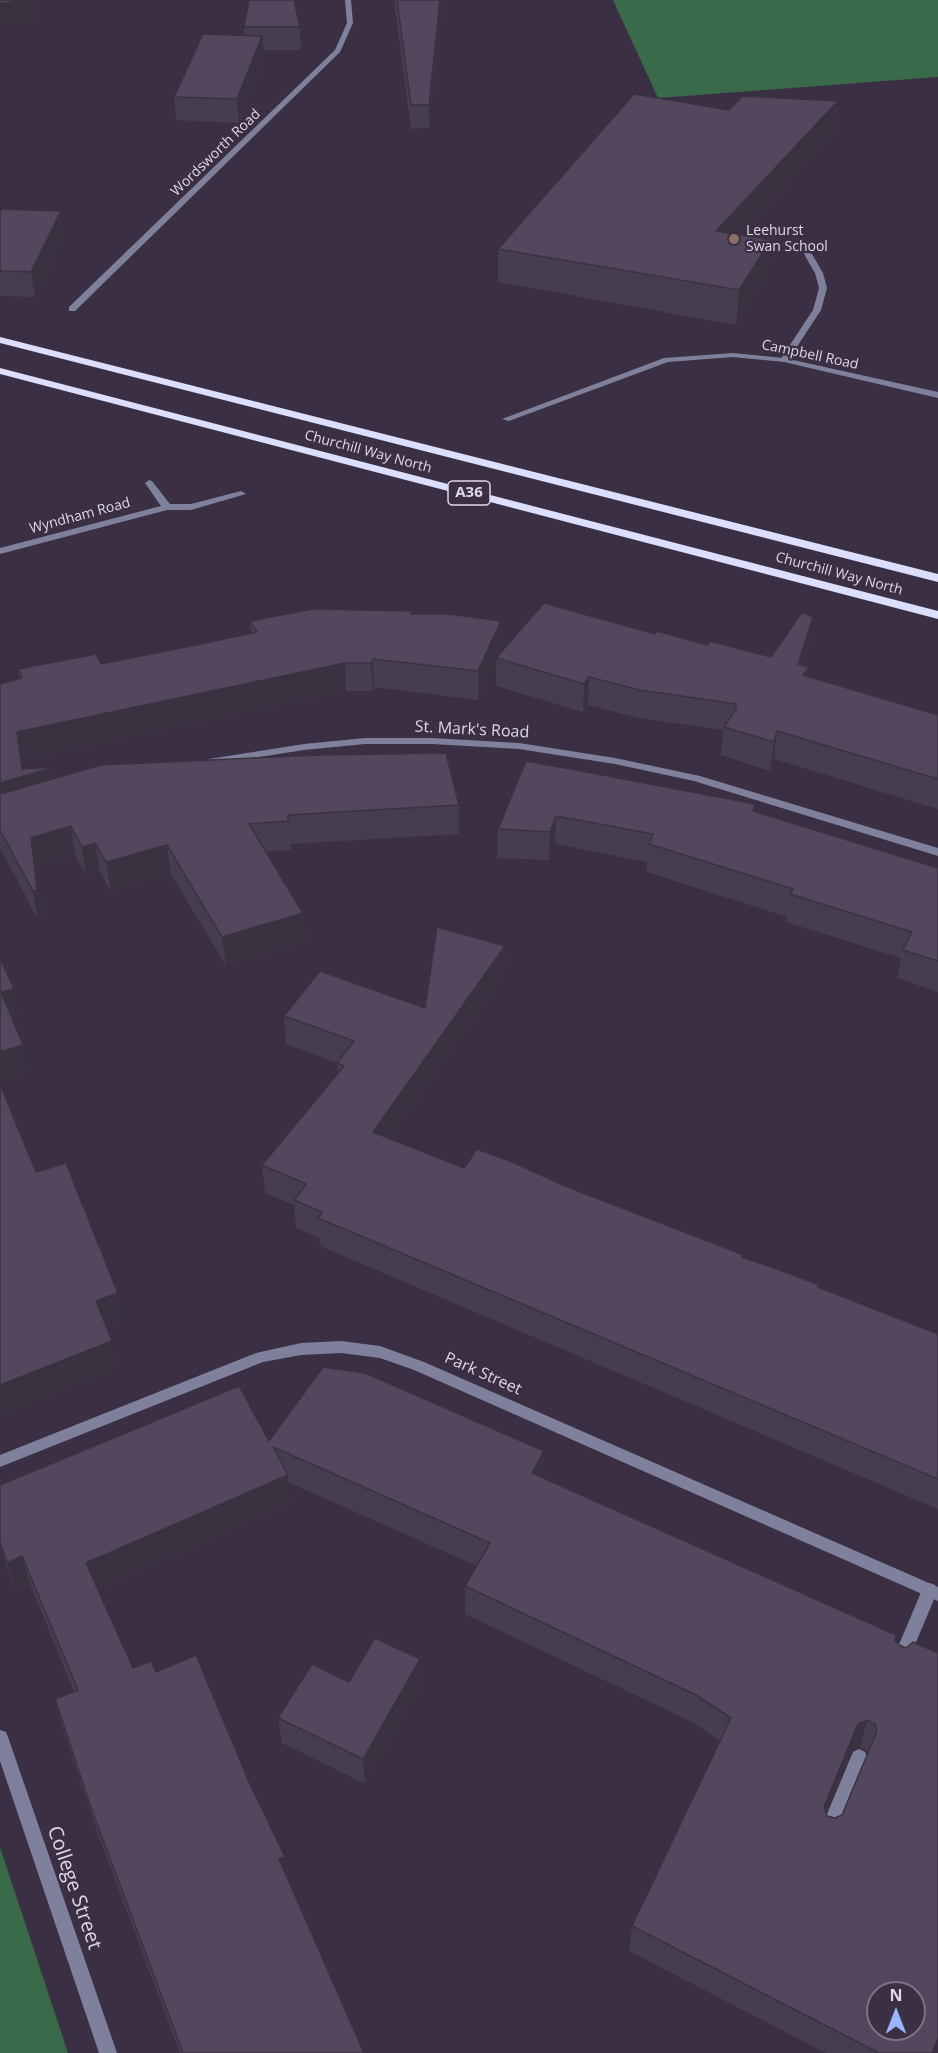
<!DOCTYPE html>
<html>
<head>
<meta charset="utf-8">
<style>
  body { margin:0 }
  #map { position:relative; width:938px; height:2053px; overflow:hidden; background:#3b2f44; font-family:"Open Sans",sans-serif }
  canvas { display:block }
  .north { position:absolute; left:866px; top:1981px; width:60px; height:60px; box-sizing:border-box; background:#3b2f44; border:2px solid #7d7384; border-radius:50%; rotate:0deg; font-size:16px; font-weight:700; line-height:24px; text-align:center; color:#dfd8e5 }
  .north::after { content:''; display:block; margin:auto; width:21px; height:27px; background:#99b5fd; clip-path:polygon(50% 0,100% 100%,50% 72%,0 100%) }
</style>
</head>
<body>
<div id="map">
<canvas width="938" height="2053"></canvas>
<div class="north">N</div>
</div>
<script>
const ctx = document.querySelector('canvas').getContext('2d');
ctx.lineJoin = 'round';
function fill(path, color) { ctx.fillStyle = color; ctx.fill(path, 'evenodd'); }
const poly = rows => new Path2D(rows.map(r => 'M' + r).join(''));
function trace(path, color, width, dash) { ctx.strokeStyle = color; ctx.lineWidth = width; ctx.lineCap = dash ? 'butt' : 'round'; ctx.setLineDash(dash || []); ctx.stroke(path); }
function write(font, color, halo, rows, align = 'center') {
  ctx.font = font + ' "Open Sans",sans-serif'; ctx.lineWidth = 4.5; ctx.setLineDash([]); ctx.textBaseline = 'middle'; ctx.strokeStyle = halo; ctx.fillStyle = color; for (const [text, x, y, turn = 0] of rows) {
    ctx.save(); ctx.translate(x, y); ctx.rotate((+turn || 0) * Math.PI / 180); ctx.textAlign = isNaN(turn) ? turn : align; if (halo) ctx.strokeText(text, 0, 0); ctx.fillText(text, 0, 0); ctx.restore();
  }
}
fill(poly([
  [613,0,938,0,938,77,658,98],
  [0,1847,68,2053,0,2053]
]), '#396a49');
fill(poly([
  [805,252,812,254,823,273,827,288,821,310,787,362,784,362,780,360,813,310,819,288,815,273,804,254,805,252],
  [930,1583,935,1585,938,1590,908,1661,905,1666,900,1668,895,1666,892,1661,922,1590,925,1585,930,1583],
  [859,1749,865,1752,867,1757,833,1839,827,1841,821,1839,819,1833,853,1752,859,1749]
]), '#7e809c');
fill(poly([
  [345,0,351,0,353,23,340,52,75,311,69,311,69,307,335,50,347,23,345,0],
  [733,353,784,358,938,392,938,398,784,362,733,357,668,362,509,421,502,419,664,358,733,353],
  [149,480,152,481,170,504,191,504,241,491,246,494,191,510,167,510,0,554,0,548,161,506,145,483,149,480],
  [365,738,432,738,519,743,615,758,700,776,938,848,938,856,694,781,615,764,519,749,432,744,365,744,304,750,209,765,204,762,209,759,304,744,365,738],
  [341,1341,380,1346,424,1362,938,1587,938,1601,414,1370,380,1358,341,1353,301,1355,263,1362,0,1467,0,1455,256,1353,301,1343,341,1341],
  [0,1730,6,1732,8,1737,117,2053,99,2053,0,1761,0,1730]
]), '#7e809c');
fill(poly([
  [0,337,938,574,938,582,0,343,0,337],
  [0,368,938,611,938,619,0,374,0,368]
]), '#dbdefc');
fill(poly([
  [394,0,443,0,429,128,411,129],
  [244,27,300,27,301,50,263,50,264,58,239,123,176,120,174,97,244,35],
  [834,133,740,235,771,240,767,274,736,325,498,282,498,249],
  [0,209,64,236,35,297,0,296],
  [411,614,501,650,497,657,655,634,771,657,813,617,809,644,803,665,809,667,807,676,938,715,938,809,774,759,770,771,721,755,723,730,638,718,588,705,583,712,496,686,496,660,478,700,374,687,373,691,346,691,22,760,23,769,57,778,459,805,459,834,291,844,291,850,266,852,303,913,305,942,226,966,171,874,111,891,100,872,86,876,75,855,36,867,43,919,38,920,0,848,0,684,19,679,18,669,101,664,251,633,250,621],
  [576,770,755,804,754,812,938,868,938,992,897,978,901,958,786,922,787,917,647,872,647,862,555,844,549,860,497,858,498,829],
  [505,946,504,974,389,1139,464,1168,565,1186,744,1255,744,1258,938,1334,938,1509,320,1246,319,1238,296,1228,294,1205,265,1193,262,1165,338,1073,337,1063,286,1044,284,1016,425,1008],
  [269,1441,544,1451,543,1478,895,1640,932,2053,826,2053,629,1951,632,1926,720,1741,692,1722,465,1614,465,1586,477,1566,288,1482,291,1503,98,1589,133,1668,156,1672,250,1784,285,1857,288,1880,364,2053,180,2053,98,1834,62,1726,55,1699,74,1692,30,1584,15,1591,0,1547,0,1485],
  [860,1747,867,1751,868,1753,842,1815,835,1818,827,1816,826,1812,851,1751],
  [420,1659,421,1685,365,1784,282,1743,278,1718]
]), '#473d50');
fill(poly([
  [22,0,34,0,37,20,0,27,0,4],
  [440,0,443,0,429,128,429,105],
  [262,36,264,58,239,123,237,99],
  [838,101,834,133,713,264,716,231],
  [61,211,64,236,35,297,31,272],
  [771,240,767,274,736,325,739,290],
  [813,617,809,644,795,692,798,664],
  [501,621,501,650,478,700,478,671],
  [373,659,374,687,373,691,371,663],
  [345,663,346,691,22,760,24,776,55,767,60,796,0,814,0,783,17,732],
  [809,667,805,694,803,675],
  [589,677,588,705,583,712,584,684],
  [777,731,774,759,770,771,774,742],
  [556,816,555,844,549,860,550,832],
  [71,826,75,855,36,867,43,919,38,920,33,891,31,838],
  [95,843,100,872,86,876,82,847],
  [167,845,171,874,111,891,106,862],
  [303,913,305,942,226,966,222,937],
  [505,946,504,974,374,1160,373,1132],
  [14,989,20,1018,7,1022,1,992],
  [23,1045,29,1074,0,1083,0,1052],
  [118,1293,123,1322,102,1329,96,1301],
  [112,1341,118,1370,0,1416,0,1385],
  [544,1451,543,1480,532,1473],
  [288,1475,291,1503,93,1591,86,1563],
  [22,1556,30,1584,15,1591,7,1563],
  [420,1659,421,1685,365,1784,363,1759],
  [867,1720,860,1747,851,1751,817,1833,824,1807,858,1724],
  [285,1857,288,1882,279,1859]
]), '#3a3241');
const building = poly([
  [0,0,22,0,0,4,0,0],
  [249,0,294,0,300,27,244,27,249,0],
  [397,0,440,0,429,105,411,105,397,0],
  [203,34,262,36,237,99,174,97,203,34],
  [634,94,729,110,742,96,838,101,716,231,771,240,739,290,498,249,634,94],
  [0,209,61,211,31,272,0,271,0,209],
  [544,603,655,634,657,631,707,645,710,641,771,657,802,612,813,617,798,664,809,667,803,675,938,715,938,779,777,731,774,742,724,727,736,709,736,704,640,690,589,677,584,684,496,658,544,603],
  [313,609,411,611,411,614,449,614,501,621,478,671,373,659,371,663,345,663,17,732,22,769,55,767,0,783,0,684,22,678,18,669,96,654,101,664,196,645,257,632,250,621,313,609],
  [446,753,459,805,288,815,288,821,249,824,303,913,222,937,167,845,106,862,95,843,82,847,71,826,31,838,37,890,33,891,0,830,0,794,101,765,319,755,446,753],
  [526,761,576,770,755,804,753,811,938,868,938,961,903,950,912,932,790,894,793,889,649,844,653,834,556,816,550,832,498,829,526,761],
  [437,927,505,946,373,1132,464,1168,477,1149,510,1161,565,1186,744,1255,742,1257,791,1274,819,1285,818,1287,938,1334,938,1479,318,1218,322,1212,294,1200,306,1184,262,1165,344,1066,337,1063,354,1041,284,1016,320,971,425,1008,437,927],
  [0,958,14,989,1,992,23,1045,0,1052,0,958],
  [0,1084,36,1172,66,1163,118,1293,96,1301,112,1341,0,1385,0,1084],
  [323,1367,365,1373,544,1451,532,1473,896,1635,895,1640,899,1645,906,1648,913,1642,938,1653,938,2038,932,2053,879,2053,632,1926,731,1718,696,1695,465,1586,490,1543,273,1447,288,1475,86,1563,133,1668,151,1661,156,1672,196,1655,250,1784,285,1857,279,1859,364,2053,183,2053,91,1808,55,1699,78,1690,22,1556,7,1563,0,1542,0,1485,239,1386,269,1441,323,1367],
  [867,1720,875,1724,877,1731,842,1815,835,1818,827,1816,824,1807,858,1724,867,1720],
  [878,1993,914,1993,914,2029,878,2029,878,1993],
  [375,1638,420,1659,363,1759,278,1718,312,1664,349,1682,375,1638]
]);
fill(building, '#53475d');
trace(building, '#3a3241', 1.5);
for (const [x, y, r, color] of [
  [734,239,6,"#8d6e63"]
]) { const dot = new Path2D(); dot.arc(x, y, r, 0, 2 * Math.PI); ctx.fillStyle = color; ctx.fill(dot); trace(dot, '#3b2f44', 2); }
write('14px', '#dfd8e5', '#3b2f44', [
  ["Wordsworth Road",216,153,-44],
  ["Campbell Road",810,355,12],
  ["Churchill Way North",368,452,15],
  ["Wyndham Road",80,516,-15],
  ["Churchill Way North",839,574,15]
]);
write('14px', '#dfd8e5', '#3b2f44', [
  ["Leehurst",746,231],
  ["Swan School",746,247]
], 'left');
for (const [x, y, w] of [
  [469,493,42]
]) { const box = new Path2D(); box.roundRect(x - w / 2, y - 12, w, 24, 4.5); ctx.fillStyle = '#3b2f44'; ctx.fill(box); trace(box, '#dfd8e5', 1.5); }
write('bold 15px', '#dfd8e5', null, [
  ["A36",469,493]
]);
write('16px', '#dfd8e5', '#3b2f44', [
  ["St. Mark's Road",472,730,3],
  ["Park Street",483,1374,24]
]);
write('20px', '#dfd8e5', '#3b2f44', [
  ["College Street",74,1888,71]
]);
</script>
</body>
</html>
